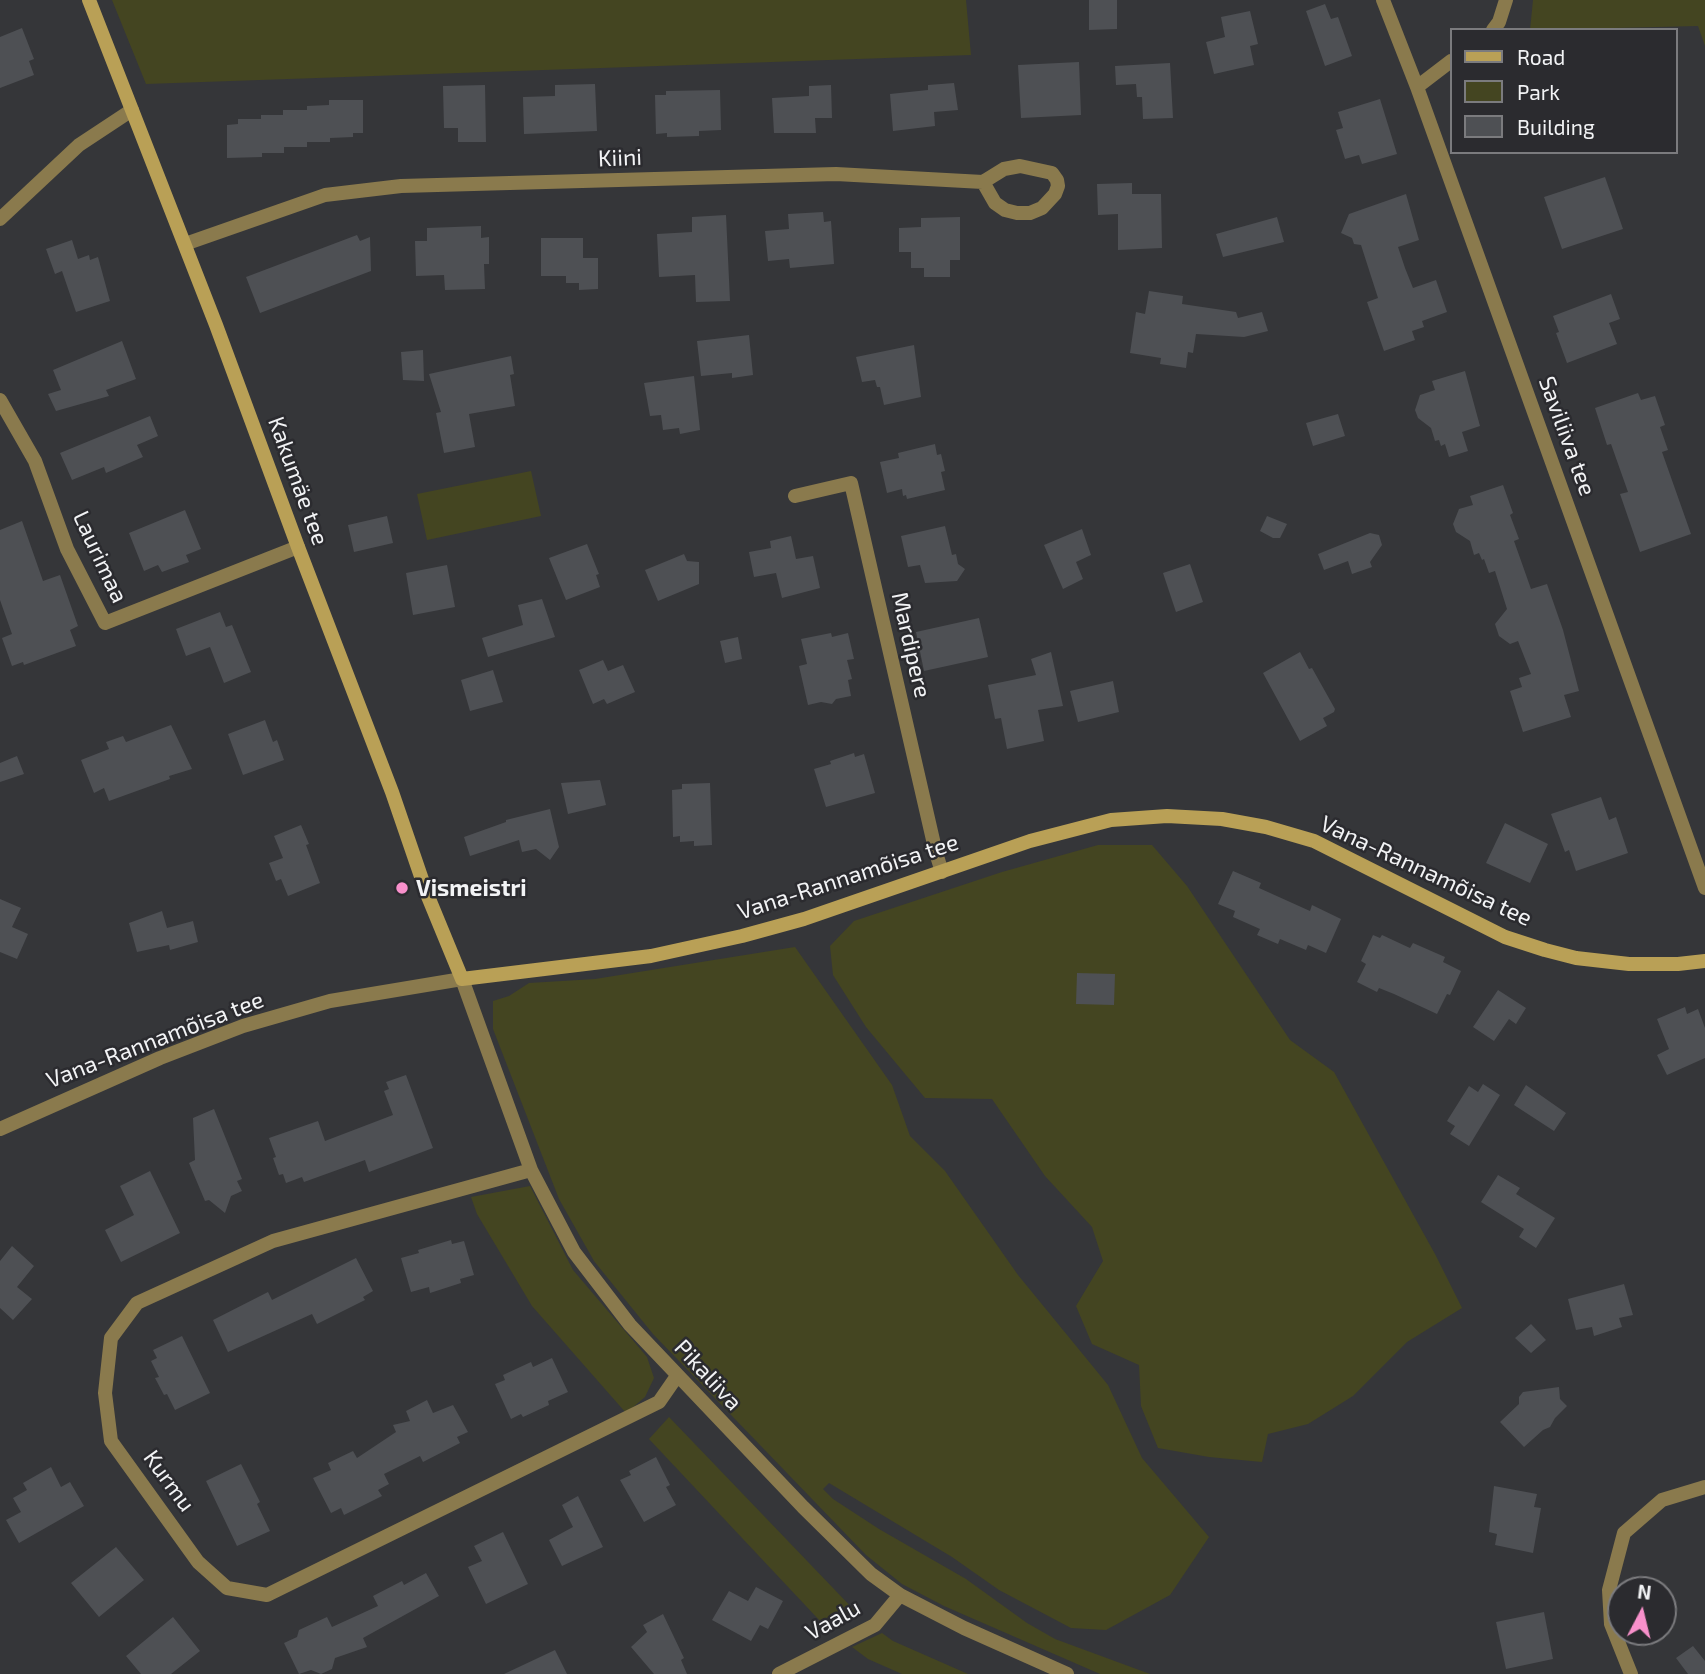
<!DOCTYPE html>
<html>
<head>
<meta charset="utf-8">
<style>
  body { margin:0 }
  #map { position:relative; width:1705px; height:1674px; overflow:hidden; background:#353639; font-family:"Exo 2",sans-serif }
  canvas { display:block }
  .legend { position:absolute; left:1450px; top:28px; width:228px; height:126px; box-sizing:border-box; background:#2b2b2f; border:2px solid #7b7b7e; margin:0; padding:9px 12px; list-style:none; font-size:21px; color:#f2f3f5 }
  .legend li { display:flex; align-items:center; gap:14px; height:35px }
  .legend b { width:35px; border:2px solid #7b7b7e }
  .north { position:absolute; left:1607px; top:1576px; width:70px; height:70px; box-sizing:border-box; background:#2b2b2f; border:2px solid #7b7b7e; border-radius:50%; rotate:7deg; font-size:19px; font-weight:700; line-height:28px; text-align:center; color:#f2f3f5 }
  .north::after { content:''; display:block; margin:auto; width:24px; height:32px; background:#f890cb; clip-path:polygon(50% 0,100% 100%,50% 72%,0 100%) }
</style>
</head>
<body>
<div id="map">
<canvas width="1705" height="1674"></canvas>
<ul class="legend">
<li><b style="height:9px;background:#b9a056"></b>Road</li>
<li><b style="height:19px;background:#444521"></b>Park</li>
<li><b style="height:19px;background:#4e5054"></b>Building</li>
</ul>
<div class="north">N</div>
</div>
<script>
const ctx = document.querySelector('canvas').getContext('2d');
ctx.lineJoin = 'round';
function fill(path, color) { ctx.fillStyle = color; ctx.fill(path, 'evenodd'); }
const poly = rows => new Path2D(rows.map(r => 'M' + r).join(''));
function trace(path, color, width, dash) { ctx.strokeStyle = color; ctx.lineWidth = width; ctx.lineCap = dash ? 'butt' : 'round'; ctx.setLineDash(dash || []); ctx.stroke(path); }
function write(font, color, halo, rows, align = 'center') {
  ctx.font = font + ' "Exo 2",sans-serif'; ctx.lineWidth = 5; ctx.setLineDash([]); ctx.textBaseline = 'middle'; ctx.strokeStyle = halo; ctx.fillStyle = color; for (const [text, x, y, turn = 0] of rows) {
    ctx.save(); ctx.translate(x, y); ctx.rotate((+turn || 0) * Math.PI / 180); ctx.textAlign = isNaN(turn) ? turn : align; if (halo) ctx.strokeText(text, 0, 0); ctx.fillText(text, 0, 0); ctx.restore();
  }
}
fill(poly([
  [112,0,966,0,971,55,146,84],
  [1533,0,1705,0,1705,46,1698,26,1530,30],
  [531,471,541,516,427,540,417,494],
  [1098,845,1152,845,1187,886,1290,1040,1334,1072,1435,1254,1462,1308,1407,1342,1353,1396,1308,1424,1268,1434,1262,1462,1209,1457,1158,1448,1141,1406,1139,1365,1092,1344,1076,1306,1103,1261,1092,1227,1045,1176,992,1099,925,1098,866,1027,833,975,830,946,854,921,1002,872],
  [795,947,892,1085,910,1136,945,1171,1018,1275,1108,1385,1142,1458,1209,1537,1170,1595,1106,1630,1071,1628,999,1590,952,1557,829,1483,823,1489,833,1499,879,1529,966,1579,1027,1623,1055,1639,1150,1674,1100,1674,944,1606,902,1584,866,1555,653,1334,594,1261,559,1199,493,1029,493,1001,509,996,529,983,595,979],
  [530,1186,573,1270,647,1357,654,1378,645,1397,626,1413,532,1306,477,1214,471,1197],
  [669,1417,857,1613,827,1627,821,1622,649,1439],
  [882,1633,893,1641,968,1674,902,1674,868,1659,852,1647]
]), '#444521');
fill(poly([
  [1089,0,1117,0,1117,29,1089,30],
  [1325,4,1331,19,1338,17,1352,56,1325,66,1306,11],
  [1250,11,1258,44,1250,46,1254,65,1214,74,1206,42,1225,37,1221,17],
  [22,28,34,59,29,61,34,75,0,88,0,37],
  [1079,62,1081,115,1021,118,1018,65],
  [1170,63,1173,118,1143,119,1142,97,1137,97,1136,84,1116,85,1115,66],
  [954,83,958,110,934,112,935,126,893,131,890,94,928,90,928,85],
  [595,84,597,131,524,134,523,97,555,96,555,85],
  [485,85,486,142,458,142,458,128,444,128,443,86],
  [831,85,832,118,815,118,816,133,774,133,772,98,809,96,809,86],
  [720,90,721,130,699,131,699,136,667,137,667,133,656,134,655,95,666,95,666,91],
  [1380,99,1397,154,1362,164,1359,155,1345,159,1336,130,1343,128,1338,112],
  [329,100,363,100,363,133,353,133,353,137,330,138,330,142,307,142,307,147,284,147,284,153,262,153,262,157,227,158,227,125,238,124,238,119,261,119,261,115,283,115,283,110,307,110,307,106,329,105],
  [1605,177,1623,229,1562,249,1544,197],
  [1132,183,1132,194,1161,194,1162,248,1118,250,1118,214,1098,215,1097,184],
  [1406,194,1419,240,1398,247,1405,268,1413,288,1436,280,1447,312,1422,321,1424,327,1412,331,1415,340,1384,351,1367,302,1378,298,1361,245,1354,244,1352,238,1341,233,1349,214],
  [823,212,824,222,831,221,834,264,790,268,789,259,768,261,765,231,789,229,788,214],
  [726,215,730,301,696,302,695,275,659,277,657,234,692,232,692,217],
  [960,217,960,260,950,260,950,277,924,277,924,268,911,268,911,252,899,252,899,228,921,227,921,218],
  [1277,217,1284,242,1223,257,1216,234],
  [481,226,481,238,489,237,489,264,484,264,485,289,445,290,444,275,416,276,415,241,427,241,427,228],
  [357,235,360,241,370,237,371,271,260,313,246,277],
  [541,238,583,238,583,258,598,258,598,289,579,290,579,283,566,283,566,276,541,276],
  [72,240,78,259,89,255,90,260,98,257,110,301,76,312,62,271,55,274,46,249],
  [1149,291,1183,296,1182,304,1236,312,1238,318,1262,312,1268,331,1244,337,1196,334,1193,353,1188,352,1186,368,1160,364,1161,358,1130,353,1136,312,1145,314],
  [1611,294,1620,319,1609,323,1617,344,1567,363,1556,333,1559,332,1553,316],
  [749,335,753,375,732,378,732,373,701,376,697,341],
  [122,341,136,379,106,390,109,396,56,411,48,394,61,390,53,370],
  [914,345,921,397,884,405,880,387,877,387,875,380,862,382,856,357],
  [423,350,424,381,403,380,401,352],
  [511,356,514,374,510,375,515,406,469,414,475,447,444,453,436,413,441,412,429,374],
  [1465,371,1480,426,1462,432,1468,451,1449,457,1445,444,1441,446,1439,440,1435,441,1431,428,1418,418,1415,410,1420,395,1435,390,1432,381],
  [694,376,700,430,680,434,679,428,663,430,661,415,650,416,644,383],
  [1638,393,1641,400,1655,396,1665,425,1660,427,1668,450,1662,452,1691,534,1640,552,1620,494,1628,492,1611,444,1607,445,1595,408],
  [1338,414,1345,436,1313,446,1306,423],
  [150,416,158,436,137,445,143,457,106,473,104,467,72,480,60,453],
  [935,444,937,455,941,454,945,471,941,472,945,490,907,499,906,495,903,496,902,489,887,493,880,462,899,458,898,453],
  [1503,485,1513,513,1510,515,1519,539,1514,541,1531,589,1547,584,1563,630,1579,691,1564,695,1571,717,1523,732,1510,691,1522,687,1519,678,1531,674,1518,641,1510,644,1499,636,1495,624,1507,609,1495,571,1489,573,1484,559,1482,560,1479,553,1474,555,1470,541,1456,532,1453,524,1459,509,1473,505,1470,496],
  [185,510,201,549,186,555,189,562,162,572,158,565,144,571,129,533],
  [387,516,393,543,354,552,348,525],
  [1267,516,1287,524,1280,538,1273,538,1260,531],
  [22,521,43,581,60,575,78,626,70,630,76,646,24,665,23,662,12,666,2,638,12,634,0,600,0,530],
  [945,526,952,555,956,554,958,564,965,569,957,581,925,583,920,565,908,567,901,536],
  [1082,529,1091,555,1076,562,1083,579,1063,589,1044,545],
  [1370,533,1379,535,1382,545,1370,562,1372,567,1352,574,1348,561,1324,570,1318,554],
  [791,536,796,559,813,556,820,588,782,598,776,573,754,577,749,552,771,548,770,541],
  [587,544,599,574,596,575,600,587,566,600,549,558],
  [684,554,687,561,699,562,699,584,658,601,645,570],
  [1190,564,1203,602,1176,612,1163,573],
  [447,565,455,607,413,615,406,573],
  [542,599,555,637,488,657,482,638,523,625,518,605],
  [220,612,226,627,232,625,251,672,224,683,210,647,186,656,176,629],
  [979,618,988,657,924,671,916,632],
  [831,633,832,637,848,633,854,659,847,660,852,679,848,680,851,696,836,699,832,704,821,702,808,705,799,666,807,664,801,639],
  [738,637,742,659,725,663,720,641],
  [1051,652,1063,706,1038,710,1044,741,1007,749,1001,718,995,719,988,685,1036,675,1031,659],
  [1300,652,1309,669,1312,668,1335,709,1334,712,1323,718,1327,726,1300,741,1263,673],
  [603,660,608,671,623,665,635,692,607,704,604,699,593,704,579,670],
  [493,670,503,702,470,711,461,680],
  [1113,681,1119,712,1078,722,1070,691],
  [265,720,273,742,277,740,284,760,243,775,228,734],
  [171,725,192,769,169,776,170,779,109,801,104,788,94,793,81,760,109,749,106,742,123,736,126,742],
  [854,753,855,757,864,754,875,793,826,807,814,769,831,764,830,761],
  [17,756,24,774,0,782,0,763],
  [600,780,606,805,568,814,561,783],
  [710,783,712,845,694,846,694,841,680,842,680,836,673,837,672,790,682,789,682,784],
  [1601,797,1609,820,1616,817,1628,853,1576,871,1569,850,1565,852,1551,814],
  [550,809,559,847,550,860,536,849,522,852,519,840,470,856,464,837,506,822,506,820],
  [1505,823,1548,844,1530,883,1486,863],
  [301,825,309,844,306,845,320,883,288,896,281,879,276,881,269,863,283,858,274,836],
  [1233,871,1261,883,1259,888,1310,911,1312,905,1341,919,1326,953,1308,945,1306,950,1280,939,1278,944,1257,935,1260,929,1233,917,1235,911,1218,904],
  [0,899,21,908,12,927,28,934,17,959,0,952],
  [162,911,167,928,193,921,198,942,170,950,169,945,137,952,129,923],
  [1373,935,1380,938,1382,935,1410,948,1413,943,1445,957,1443,962,1461,971,1450,995,1447,994,1437,1014,1394,994,1379,988,1377,992,1357,982,1366,964,1361,961],
  [1077,973,1115,974,1114,1005,1076,1004],
  [1498,990,1526,1008,1516,1024,1509,1019,1494,1041,1473,1027],
  [1685,1007,1687,1014,1698,1009,1705,1028,1705,1058,1667,1075,1657,1055,1669,1049,1657,1019],
  [406,1075,433,1148,369,1172,365,1160,304,1182,302,1177,286,1183,283,1174,279,1175,273,1158,276,1157,269,1138,318,1121,325,1141,393,1115,384,1091,389,1089,386,1082],
  [1483,1084,1500,1095,1469,1146,1450,1134,1455,1126,1447,1121,1469,1086,1478,1092],
  [1526,1085,1566,1113,1554,1131,1514,1105],
  [214,1109,242,1179,237,1181,242,1191,231,1196,225,1213,209,1200,205,1201,189,1163,195,1160,193,1118],
  [150,1171,180,1233,121,1262,105,1230,134,1215,120,1186],
  [1498,1175,1520,1188,1516,1194,1555,1218,1536,1248,1519,1237,1524,1229,1481,1202],
  [451,1240,452,1244,464,1241,474,1275,460,1279,461,1283,430,1293,429,1287,411,1292,401,1258,419,1253,418,1250],
  [12,1246,34,1266,17,1287,32,1299,13,1320,0,1308,0,1261],
  [356,1258,373,1291,363,1297,365,1300,317,1324,312,1314,228,1352,213,1320,268,1292,272,1300],
  [1624,1284,1633,1315,1619,1318,1622,1327,1594,1336,1592,1327,1576,1330,1568,1299],
  [1531,1324,1546,1340,1531,1353,1515,1338],
  [182,1336,210,1393,175,1410,167,1394,164,1395,155,1378,159,1377,151,1361,157,1358,153,1350],
  [552,1358,568,1392,548,1401,549,1405,523,1417,521,1414,511,1419,495,1384,505,1380,503,1375,531,1362,533,1367],
  [1559,1387,1560,1399,1567,1406,1555,1418,1550,1427,1543,1430,1524,1447,1500,1422,1519,1404,1519,1397,1523,1392],
  [427,1400,433,1413,453,1405,468,1432,457,1437,460,1443,423,1462,420,1456,384,1474,389,1484,378,1490,382,1496,344,1515,341,1508,331,1513,313,1478,331,1470,328,1463,353,1451,357,1458,396,1432,393,1425,410,1421,406,1411],
  [656,1457,670,1485,666,1487,676,1505,644,1522,620,1480,631,1475,629,1471],
  [241,1464,260,1502,257,1504,270,1531,237,1546,206,1481],
  [51,1467,61,1487,70,1482,84,1506,19,1543,6,1520,21,1512,13,1498,27,1490,23,1483],
  [1494,1486,1537,1494,1534,1507,1541,1508,1533,1553,1495,1545,1497,1534,1489,1532],
  [578,1496,603,1547,562,1566,549,1540,573,1527,562,1505],
  [503,1532,528,1584,486,1604,468,1567,482,1561,474,1546],
  [116,1547,144,1580,99,1617,71,1583],
  [426,1573,439,1596,363,1638,367,1647,335,1658,332,1669,321,1674,311,1670,299,1674,284,1643,297,1637,299,1630,327,1617,332,1627,378,1606,373,1596,402,1581,404,1585],
  [756,1587,783,1601,768,1629,760,1625,751,1641,712,1620,729,1591,748,1601],
  [1544,1612,1553,1659,1506,1669,1496,1622],
  [663,1614,684,1658,681,1660,687,1674,654,1674,631,1647,647,1632,643,1625],
  [173,1617,200,1651,171,1674,141,1674,126,1656],
  [1693,1646,1705,1661,1705,1674,1688,1674,1676,1658],
  [555,1650,567,1674,504,1674]
]), '#4e5054');
trace(poly([
  [1383,0,1417,87,1705,888],
  [1493,30,1499,22,1506,0],
  [1417,87,1451,61],
  [0,219,79,145,132,110],
  [185,244,325,195,401,186,836,174,983,182,1004,169,1020,166,1052,173,1057,180,1058,186,1055,194,1042,208,1030,213,1017,213,1005,210,995,203,983,182],
  [0,400,35,461,67,549,105,623,298,547],
  [795,496,851,483,936,853,942,872],
  [0,1129,160,1058,243,1026,330,1001,462,979,531,1170,574,1252,630,1325,803,1507,871,1574,900,1595,964,1628,1067,1674],
  [531,1170,273,1241,137,1303,111,1338,105,1393,111,1441,198,1562,227,1588,267,1595,659,1402,677,1376],
  [779,1674,875,1625,900,1595],
  [1631,1674,1611,1624,1609,1590,1624,1533,1662,1500,1705,1487]
]), '#8a7a4d', 14);
trace(poly([
  [89,0,216,325,298,547,392,792,427,894,462,979,651,956,742,936,804,919,1030,841,1111,820,1167,816,1222,819,1266,827,1314,841,1505,937,1545,950,1576,958,1629,964,1678,964,1705,961]
]), '#b9a056', 14);
for (const [x, y, r, color] of [
  [402,888,7,"#f890cb"]
]) { const dot = new Path2D(); dot.arc(x, y, r, 0, 2 * Math.PI); ctx.fillStyle = color; ctx.fill(dot); trace(dot, '#2b2b2f', 2.5); }
write('23px', '#f2f3f5', '#2b2b2f', [
  ["Kiini",620,158,-2],
  ["Saviliiva tee",1567,436,70],
  ["Kakumäe tee",298,481,70],
  ["Laurimaa",100,557,65],
  ["Mardipere",911,645,77],
  ["Vana-Rannamõisa tee",1426,871,25],
  ["Vana-Rannamõisa tee",848,877,-18],
  ["Vana-Rannamõisa tee",155,1040,-21],
  ["Pikaliiva",708,1375,47],
  ["Kurmu",169,1481,54],
  ["Vaalu",833,1620,-29]
]);
write('bold 23px', '#f2f3f5', '#2b2b2f', [
  ["Vismeistri",416,888]
], 'left');
</script>
</body>
</html>
